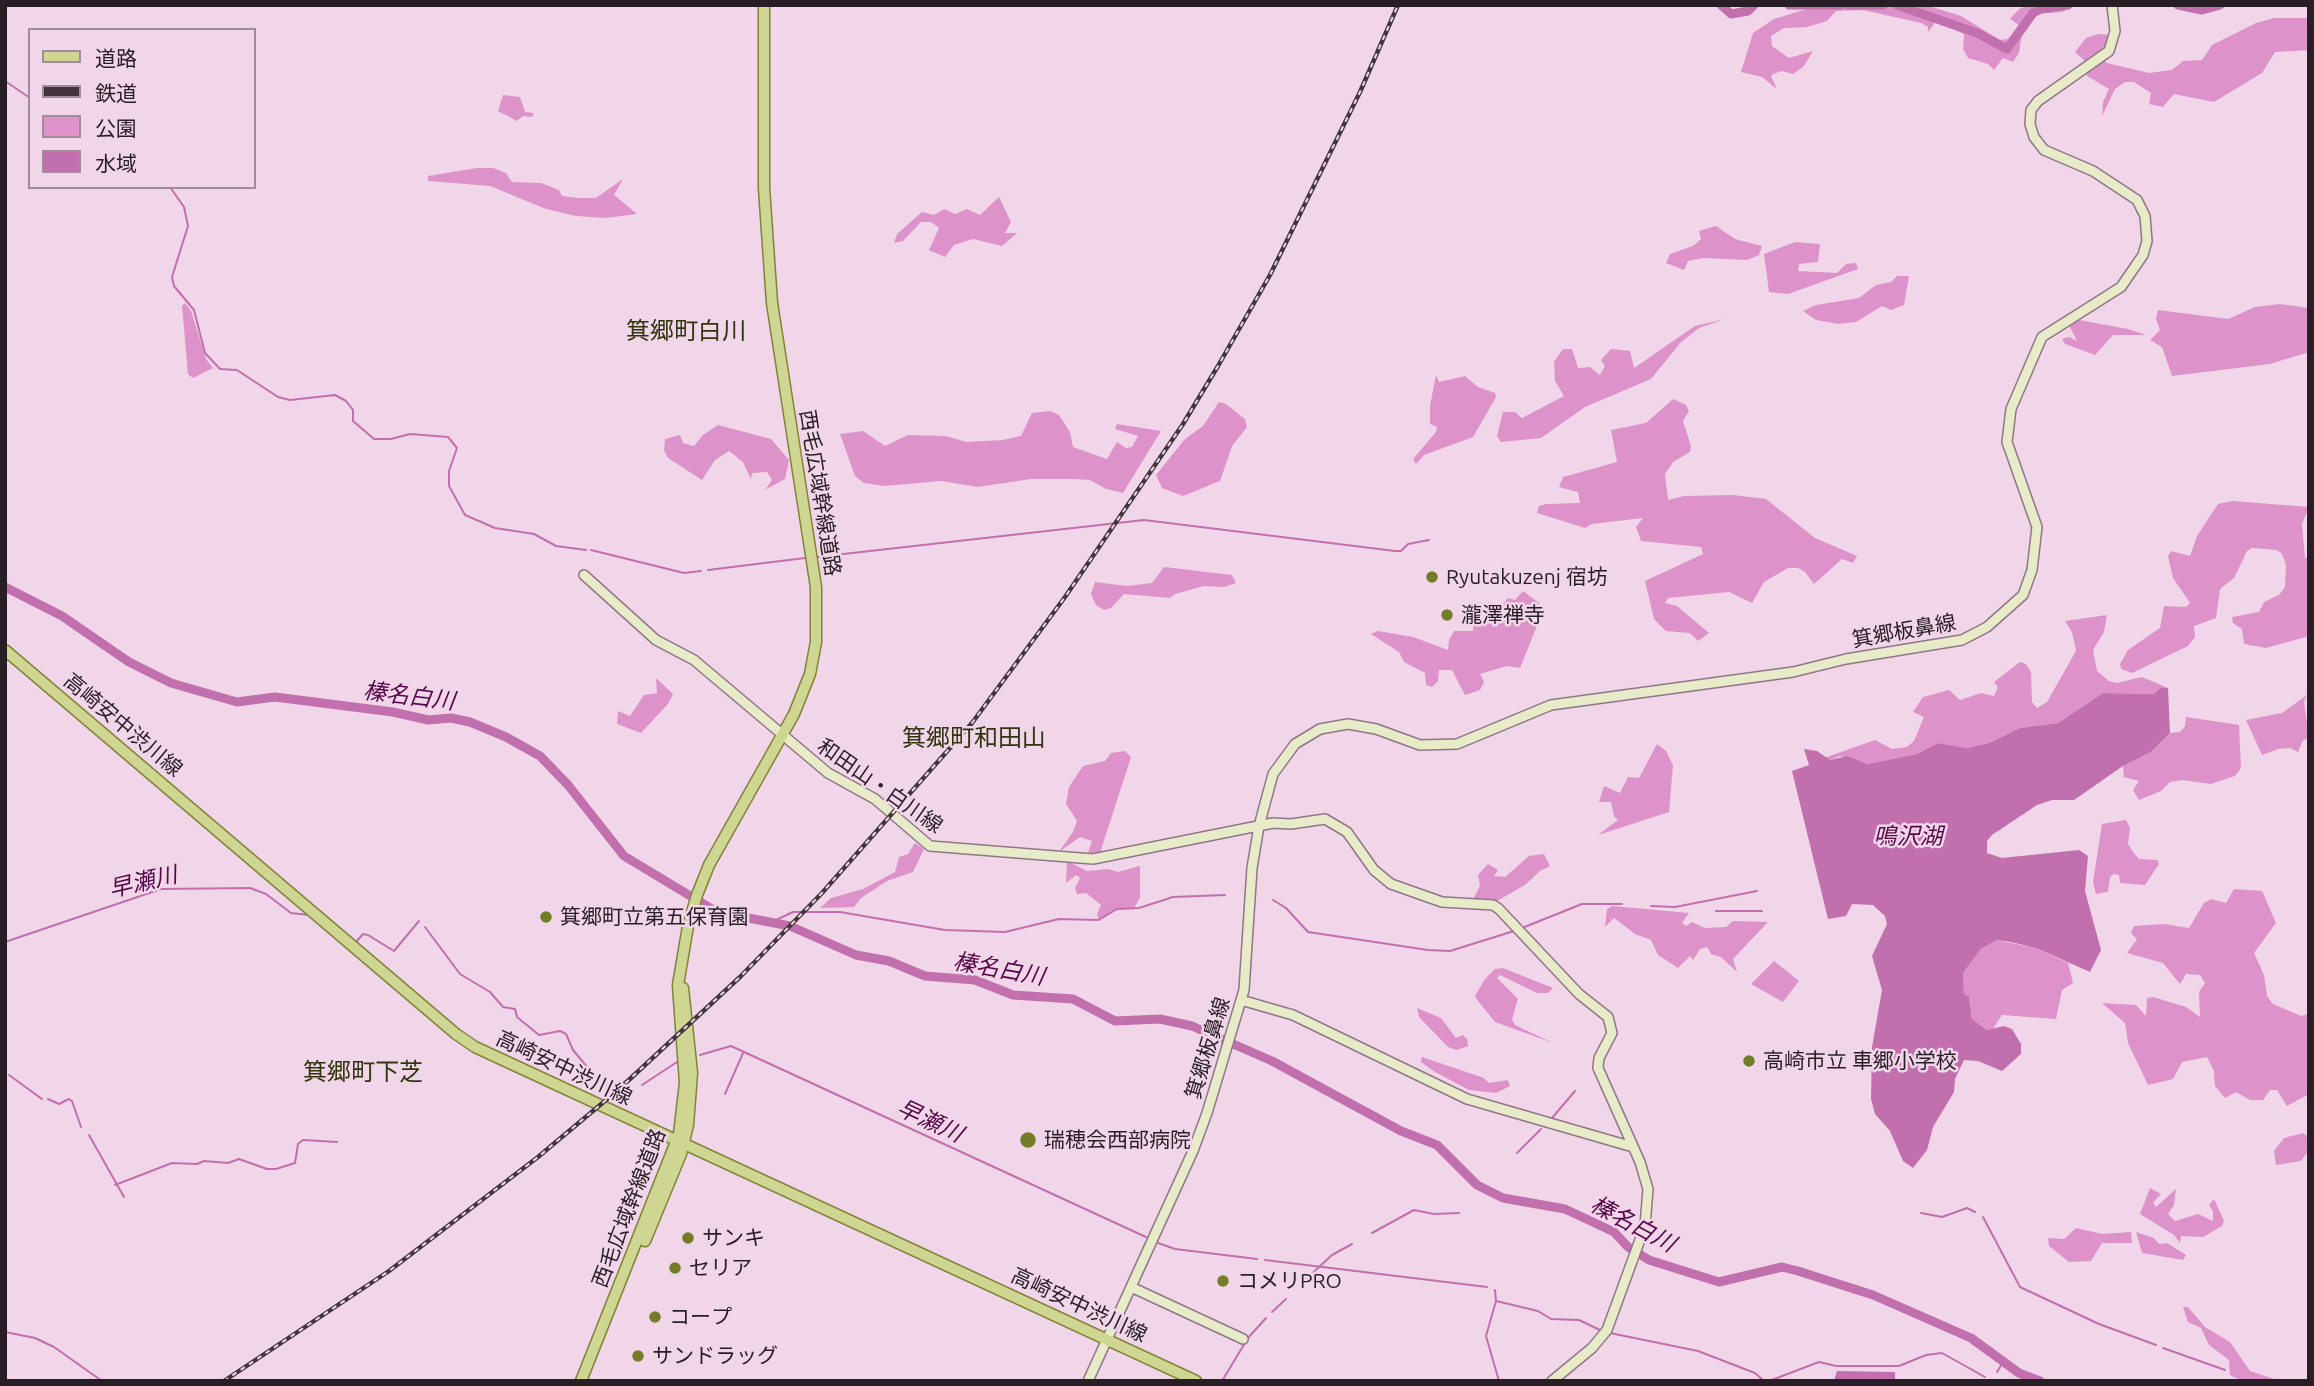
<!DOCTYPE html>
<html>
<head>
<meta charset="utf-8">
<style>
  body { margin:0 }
  #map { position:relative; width:2314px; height:1386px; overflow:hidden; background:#f1d5e9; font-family:Ubuntu,"Noto Sans JP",sans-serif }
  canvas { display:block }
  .frame { position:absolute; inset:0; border:7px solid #281e25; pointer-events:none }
  .legend { position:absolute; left:28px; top:28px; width:228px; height:161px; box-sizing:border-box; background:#f1d5e9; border:2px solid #a18c9b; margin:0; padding:9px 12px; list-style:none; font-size:21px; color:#281e25 }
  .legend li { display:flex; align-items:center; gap:14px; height:35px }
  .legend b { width:35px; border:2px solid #a18c9b }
</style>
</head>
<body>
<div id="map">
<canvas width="2314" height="1386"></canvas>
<div class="frame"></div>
<ul class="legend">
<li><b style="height:9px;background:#cfd691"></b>道路</li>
<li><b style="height:9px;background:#42353e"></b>鉄道</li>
<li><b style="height:19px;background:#dd93ca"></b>公園</li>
<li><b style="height:19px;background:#c170ad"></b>水域</li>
</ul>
</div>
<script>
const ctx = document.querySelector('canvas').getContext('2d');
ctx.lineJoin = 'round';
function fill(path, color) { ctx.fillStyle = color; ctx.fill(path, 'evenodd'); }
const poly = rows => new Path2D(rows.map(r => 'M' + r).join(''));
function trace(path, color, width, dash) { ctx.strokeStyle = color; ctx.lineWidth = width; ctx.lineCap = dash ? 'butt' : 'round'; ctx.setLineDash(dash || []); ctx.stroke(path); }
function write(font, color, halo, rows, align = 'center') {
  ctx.font = font + ' Ubuntu,"Noto Sans JP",sans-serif'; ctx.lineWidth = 5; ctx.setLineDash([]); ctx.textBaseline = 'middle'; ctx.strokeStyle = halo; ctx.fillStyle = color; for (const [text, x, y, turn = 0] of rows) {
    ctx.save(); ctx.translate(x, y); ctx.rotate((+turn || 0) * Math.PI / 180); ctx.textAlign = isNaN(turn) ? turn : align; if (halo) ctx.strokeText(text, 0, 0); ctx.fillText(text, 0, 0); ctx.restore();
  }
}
fill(poly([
  [1811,5,1932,7,1961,16,2000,40,2008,39,2019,25,2010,19,2019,9,2029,5,2076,5,2062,12,2035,14,2022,33,2019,53,2013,62,2003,58,1994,70,1988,64,1968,58,1963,49,1964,34,1937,20,1928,32,1928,27,1921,23,1863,10,1836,11,1827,21,1807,27,1784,28,1771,36,1772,46,1789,58,1813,51,1804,66,1793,74,1782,71,1773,74,1771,76,1777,89,1762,77,1741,72,1753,33,1774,19,1807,9],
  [2274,18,2309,18,2309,50,2275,52,2262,73,2214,102,2174,94,2163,107,2149,104,2151,93,2134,82,2125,82,2115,89,2102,116,2103,102,2109,89,2087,76,2086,62,2075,52,2086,38,2099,34,2111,35,2100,56,2107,63,2149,73,2172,70,2183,61,2202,60,2212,45,2256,23],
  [503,95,520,97,525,112,534,113,532,117,523,116,517,121,498,111],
  [477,168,493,168,506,173,512,182,541,183,559,190,562,196,579,198,596,198,623,179,614,195,637,214,606,218,576,216,546,209,490,186,428,181,428,176],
  [999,197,1011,222,1005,233,1017,233,1002,246,973,239,954,245,945,257,929,250,939,228,931,222,921,222,903,241,894,243,897,234,922,212,934,215,944,209,955,214,967,209,980,215],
  [1716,226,1735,239,1762,246,1759,255,1747,260,1703,258,1688,261,1684,270,1666,263,1670,254,1693,246,1701,239,1699,231],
  [1795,242,1820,244,1818,262,1799,264,1798,271,1837,273,1846,264,1856,263,1858,269,1788,294,1769,292,1764,254],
  [1897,276,1909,276,1904,305,1891,310,1882,306,1856,322,1838,324,1816,320,1803,311,1816,305,1859,298,1876,285,1891,282],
  [185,303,191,311,206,359,213,368,193,378,188,374,182,306],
  [2280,304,2309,308,2309,352,2270,364,2172,376,2162,347,2150,340,2160,330,2156,319,2158,310,2228,319,2255,307],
  [1725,319,1699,328,1681,342,1651,379,1585,407,1541,438,1501,442,1497,436,1503,412,1515,412,1522,418,1564,396,1555,381,1554,362,1563,349,1572,349,1578,368,1590,367,1600,375,1605,366,1601,360,1611,349,1630,351,1634,368,1695,326],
  [2074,319,2128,329,2146,335,2113,335,2095,355,2065,344,2062,339,2069,337,2077,341,2068,323],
  [1436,375,1439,382,1465,376,1478,387,1495,393,1496,397,1473,437,1424,455,1416,464,1413,459,1436,432,1437,427,1430,424,1430,406],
  [1673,399,1686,405,1689,411,1683,421,1691,446,1690,452,1673,462,1665,474,1668,500,1684,496,1733,495,1766,499,1815,538,1857,556,1853,563,1842,559,1814,584,1805,572,1798,568,1788,568,1764,582,1752,603,1729,592,1668,598,1665,603,1677,606,1709,633,1698,641,1690,633,1666,631,1654,619,1645,581,1703,554,1701,547,1641,541,1636,527,1643,518,1592,524,1585,528,1537,513,1539,506,1546,504,1580,503,1578,492,1559,487,1563,477,1617,462,1611,430,1646,423],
  [1219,402,1226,404,1245,419,1247,427,1232,446,1220,481,1183,496,1162,488,1156,475,1185,439,1203,426],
  [1050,411,1059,415,1070,432,1073,447,1107,459,1117,442,1126,448,1132,447,1138,436,1115,429,1117,424,1161,431,1123,493,1106,489,1090,480,1072,479,1031,479,978,487,941,481,884,486,864,483,855,476,840,434,863,431,885,446,908,435,946,436,966,442,1003,440,1021,436,1032,413],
  [718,425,771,439,789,460,785,479,765,490,772,480,767,472,752,473,751,479,743,462,729,451,715,460,702,480,668,458,664,450,665,439,680,435,683,443,694,446,703,435],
  [2233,501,2309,507,2302,524,2305,558,2309,558,2309,636,2266,648,2244,644,2242,629,2233,623,2232,617,2259,612,2264,602,2279,595,2285,587,2286,565,2282,554,2277,550,2252,548,2247,551,2234,578,2220,589,2216,618,2194,626,2195,637,2188,646,2132,673,2121,669,2120,664,2128,650,2160,628,2164,606,2186,607,2190,603,2173,578,2168,556,2171,551,2190,556,2197,536,2218,504],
  [1164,567,1232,575,1236,583,1224,587,1204,586,1175,594,1170,598,1124,594,1111,608,1104,610,1096,605,1091,594,1095,582,1127,586,1152,583],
  [1523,591,1539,603,1541,616,1520,668,1507,666,1480,674,1484,682,1480,690,1465,695,1452,670,1439,670,1438,681,1432,687,1426,685,1425,673,1404,662,1399,652,1371,634,1378,631,1413,637,1448,650,1449,640,1454,631,1473,631,1474,615,1482,627,1488,616,1485,606,1489,602,1502,605,1508,598,1515,600],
  [2107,615,2104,632,2093,650,2097,671,2109,681,2117,683,2142,677,2168,688,2160,688,2154,694,2103,693,2058,723,2020,728,1989,743,1967,748,1938,743,1917,754,1867,764,1840,756,1830,760,1824,758,1875,740,1892,749,1907,747,1914,741,1924,717,1913,712,1923,697,1949,690,1960,700,1981,693,1994,696,1998,687,1994,682,2020,662,2026,664,2031,672,2032,702,2037,708,2047,702,2076,651,2072,632,2065,621],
  [656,678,673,694,668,704,641,733,617,724,618,711,630,716,644,695,657,693],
  [2307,695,2304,702,2309,738,2303,740,2298,752,2290,748,2278,749,2262,755,2246,720,2282,713],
  [2186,717,2239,725,2241,768,2235,776,2211,784,2182,780,2170,782,2161,791,2139,800,2133,790,2139,781,2124,777,2123,766,2151,752,2170,733,2180,732,2185,726],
  [1657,744,1666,751,1673,765,1669,812,1598,835,1618,820,1614,816,1611,802,1599,802,1604,786,1620,793,1628,777,1639,778],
  [1125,751,1131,757,1100,853,1088,853,1092,841,1080,837,1059,852,1073,832,1077,821,1066,804,1069,787,1083,766,1105,761,1111,753],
  [2126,820,2130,828,2128,844,2133,852,2139,859,2157,860,2159,864,2145,885,2120,883,2119,875,2114,874,2110,877,2108,892,2096,894,2093,882,2102,824],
  [915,843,924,849,913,872,887,881,861,898,854,907,820,908,831,898,863,889,895,872,899,857,908,854],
  [1544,854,1550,866,1540,871,1525,885,1492,904,1472,901,1480,886,1478,875,1488,864,1498,870,1494,876,1505,877,1529,856],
  [1067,861,1087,871,1108,869,1118,872,1140,866,1140,898,1134,908,1116,910,1099,921,1097,914,1101,905,1086,893,1077,894,1075,888,1080,878,1076,875,1066,883],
  [2234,889,2262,891,2276,923,2254,953,2264,975,2267,996,2273,1004,2301,1016,2309,1014,2309,1094,2287,1106,2277,1090,2270,1090,2263,1100,2250,1100,2236,1092,2225,1098,2215,1086,2214,1071,2207,1057,2182,1062,2173,1079,2148,1085,2128,1043,2125,1023,2102,1003,2136,1005,2146,1016,2147,998,2153,997,2186,1007,2200,1017,2199,992,2205,983,2200,975,2186,974,2180,984,2163,963,2127,953,2137,939,2131,933,2134,926,2164,924,2189,928,2204,903,2211,899,2226,903],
  [1612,906,1689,913,1682,923,1686,926,1692,922,1705,928,1726,927,1733,921,1768,922,1733,959,1737,972,1721,957,1711,954,1707,947,1700,949,1693,960,1690,956,1678,968,1658,955,1651,940,1635,934,1614,918,1605,927,1607,909],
  [1997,940,2036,948,2068,963,2073,983,2062,990,2056,1019,2002,1015,1993,1029,1987,1030,1972,1019,1969,998,1964,995,1963,973,1981,949],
  [1774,961,1799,981,1783,1002,1751,984],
  [1503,968,1553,988,1548,993,1537,993,1500,975,1497,978,1518,999,1512,1019,1515,1025,1553,1043,1495,1022,1478,1001,1475,996,1485,979,1495,969],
  [1417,1008,1441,1018,1456,1038,1463,1035,1467,1039,1468,1046,1457,1050,1448,1047,1419,1017],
  [1422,1057,1484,1078,1489,1083,1508,1080,1510,1086,1496,1093,1469,1090,1435,1072,1421,1062],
  [2303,1133,2309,1138,2309,1150,2301,1161,2276,1165,2274,1151,2284,1138],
  [2150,1188,2161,1194,2153,1203,2156,1207,2176,1189,2174,1205,2168,1214,2175,1221,2198,1214,2213,1221,2213,1211,2209,1205,2214,1199,2224,1221,2222,1226,2203,1237,2181,1236,2180,1243,2174,1235,2140,1214],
  [2076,1228,2102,1234,2131,1232,2132,1243,2102,1243,2091,1261,2069,1262,2049,1246,2048,1238,2064,1239],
  [2136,1232,2154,1238,2159,1244,2167,1243,2186,1255,2183,1260,2142,1253],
  [2183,1307,2188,1307,2205,1327,2230,1342,2250,1371,2280,1381,2242,1381,2230,1375,2229,1360,2209,1345,2201,1328,2188,1322]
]), '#dd93ca');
fill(poly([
  [2160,688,2168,688,2170,733,2151,752,2123,766,2074,800,2052,800,2037,805,1992,835,1987,841,1987,853,2002,858,2079,850,2088,856,2085,891,2101,950,2090,972,2036,948,2011,942,1997,940,1981,949,1963,973,1964,994,1969,997,1972,1019,1987,1030,2004,1026,2012,1029,2021,1044,2021,1054,2002,1071,1978,1061,1964,1060,1955,1079,1954,1092,1933,1127,1927,1150,1913,1168,1903,1161,1890,1131,1875,1114,1871,1099,1872,1047,1882,990,1872,956,1887,924,1885,916,1873,905,1852,904,1846,916,1828,919,1792,771,1809,765,1804,749,1817,751,1830,760,1847,756,1867,764,1917,754,1938,743,1967,748,1989,743,2020,728,2058,723,2103,693,2154,694],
  [1837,1371,1895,1372,1895,1381,1834,1381]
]), '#c170ad');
trace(poly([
  [5,81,30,98],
  [170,187,184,207,188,226,172,277,174,286,194,310,205,353,220,369,237,370,278,397,290,400,335,395,346,401,353,410,353,421,374,439,391,439,410,434,448,437,457,448,449,471,449,486,465,515,495,528,534,534,556,546,586,550],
  [591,550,684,573,701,571],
  [817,557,1144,520,1395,551,1401,551,1408,544,1429,540],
  [708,570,805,558],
  [1273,900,1286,908,1308,932,1428,950,1450,951,1514,931],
  [1651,906,1675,907,1757,891],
  [1716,911,1762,911],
  [772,922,793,912,840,912,945,930,1005,932,1059,919,1098,920,1117,909,1139,908,1173,897,1225,895],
  [425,927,460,974,490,992,503,1007,515,1009,517,1017,539,1035,560,1031,566,1034,573,1050,602,1085,615,1087,626,1081],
  [1522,928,1582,904,1622,904],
  [5,942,161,889,250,888,266,894,291,913,309,915],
  [356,942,363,934,368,935,394,951,419,921],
  [700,1055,731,1046,1146,1237],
  [9,1075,42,1099],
  [642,1085,677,1062],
  [725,1094,743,1053],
  [48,1099,59,1104,69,1099,72,1101,81,1127],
  [1552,1118,1575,1091],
  [89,1135,124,1197],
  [1517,1153,1541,1129],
  [115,1185,172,1163,197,1164,204,1161,228,1163,239,1159,267,1169,276,1169,295,1163,298,1144,303,1140,337,1142],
  [1921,1213,1942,1217,1967,1208,1975,1212],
  [1983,1217,2020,1287,2099,1324,2156,1345],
  [1372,1233,1414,1210,1434,1214,1459,1213],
  [1158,1243,1175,1249,1257,1259],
  [1265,1260,1487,1287],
  [1303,1282,1332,1255,1352,1244],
  [1495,1290,1496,1301,1486,1336,1499,1381],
  [1496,1301,1538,1311,1551,1319,1579,1320,1602,1331],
  [1272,1312,1286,1299],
  [5,1332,35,1338,54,1347,102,1381],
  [1610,1333,1698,1351,1755,1373,1764,1381],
  [1248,1338,1266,1318],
  [2163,1348,2225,1370],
  [1997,1372,2003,1362],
  [1222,1381,1245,1343],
  [1769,1381,1819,1362,1836,1366,1899,1366,1926,1355,1942,1353,1985,1377]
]), '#c170ad', 2);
trace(poly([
  [1721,5,1731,14,1748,11,1754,5],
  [1789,5,1841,5],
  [1848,5,1883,5],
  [1897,5,1977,33,2007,49,2033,13,2041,9,2068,5],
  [2178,5,2202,10,2220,5],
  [5,587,62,616,129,662,171,683,237,702,275,697,393,712,428,720,451,718,470,722,506,737,540,756,568,785,624,856,717,912,790,926,856,955,889,961,925,976,975,980,1013,995,1073,999,1115,1021,1160,1019,1192,1026,1272,1061,1401,1131,1437,1145,1477,1185,1503,1198,1565,1209,1614,1232,1628,1247,1649,1260,1719,1282,1782,1267,1798,1271,1873,1295,1971,1338,2019,1373,2040,1381]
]), '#c170ad', 9);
const secondary = poly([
  [584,575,656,640,694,660,828,773,875,799,930,846,1093,859,1273,823,1291,824,1325,819,1347,832,1374,870,1391,884,1442,902,1493,905,1499,909,1579,994,1608,1017,1612,1033,1599,1058,1598,1068,1640,1162,1648,1189,1645,1226,1607,1330,1592,1348,1552,1381],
  [1241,1000,1293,1015,1467,1099,1633,1147],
  [1131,1287,1243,1339],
  [1088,1381,1193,1151,1207,1113,1244,990,1252,868,1259,826,1273,774,1295,744,1320,729,1348,724,1376,729,1420,745,1457,744,1551,705,1793,672,1846,659,1962,640,1987,627,2023,595,2032,570,2037,527,2007,442,2011,409,2042,337,2121,287,2143,255,2147,241,2145,216,2137,200,2093,171,2044,150,2034,137,2030,124,2031,110,2038,101,2109,51,2115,31,2112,5]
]);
const primary = poly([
  [5,650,456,1034,475,1047,1196,1381],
  [645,1241,681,1154,688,1125,692,1073,683,988],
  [581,1381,679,1134,685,1083,678,985,688,926,697,895,709,865,794,714,810,674,816,642,816,587,772,303,764,188,764,5]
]);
trace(secondary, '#907688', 12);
trace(primary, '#80843b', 13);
trace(secondary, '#e7ebc8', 9);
trace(primary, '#cfd691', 10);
const rail = poly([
  [224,1381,389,1271,538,1157,618,1090,740,977,822,893,972,723,1065,597,1183,424,1218,366,1270,275,1360,92,1398,5]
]);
trace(rail, '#42353e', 4.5);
trace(rail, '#f1d5e9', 2, [5]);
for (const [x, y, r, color] of [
  [1432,577,7,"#737c27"],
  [1447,615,7,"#737c27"],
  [546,917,7,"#737c27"],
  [1749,1061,7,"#737c27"],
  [1028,1140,9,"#737c27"],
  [688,1238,7,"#737c27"],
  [675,1268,7,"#737c27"],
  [1223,1281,7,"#737c27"],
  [655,1317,7,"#737c27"],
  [638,1356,7,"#737c27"]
]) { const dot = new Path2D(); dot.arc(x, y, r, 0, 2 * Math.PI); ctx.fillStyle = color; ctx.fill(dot); trace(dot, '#f1d5e9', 2.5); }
write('21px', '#281e25', '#f1d5e9', [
  ["西毛広域幹線道路",820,493,81],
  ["箕郷板鼻線",1904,631,-10],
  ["高崎安中渋川線",123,725,40],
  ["和田山・白川線",880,786,35],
  ["箕郷板鼻線",1208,1048,-73],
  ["高崎安中渋川線",564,1068,25],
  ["西毛広域幹線道路",629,1208,-69],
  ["高崎安中渋川線",1079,1305,25]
]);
write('21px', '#281e25', '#f1d5e9', [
  ["Ryutakuzenj 宿坊",1446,577],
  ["瀧澤禅寺",1461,615],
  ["箕郷町立第五保育園",560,917],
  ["高崎市立 車郷小学校",1763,1061],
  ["瑞穂会西部病院",1044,1140],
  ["サンキ",702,1238],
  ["セリア",689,1268],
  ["コメリPRO",1237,1281],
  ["コープ",669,1317],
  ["サンドラッグ",652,1356]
], 'left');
write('italic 23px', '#550848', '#f1d5e9', [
  ["榛名白川",409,696,7],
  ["鳴沢湖",1908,836],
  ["早瀬川",143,882,-13],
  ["榛名白川",999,969,10],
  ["早瀬川",930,1121,25],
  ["榛名白川",1633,1224,28]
]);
write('24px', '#31350d', '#f1d5e9', [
  ["箕郷町白川",686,331],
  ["箕郷町和田山",974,738],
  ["箕郷町下芝",363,1072]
]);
</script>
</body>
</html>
